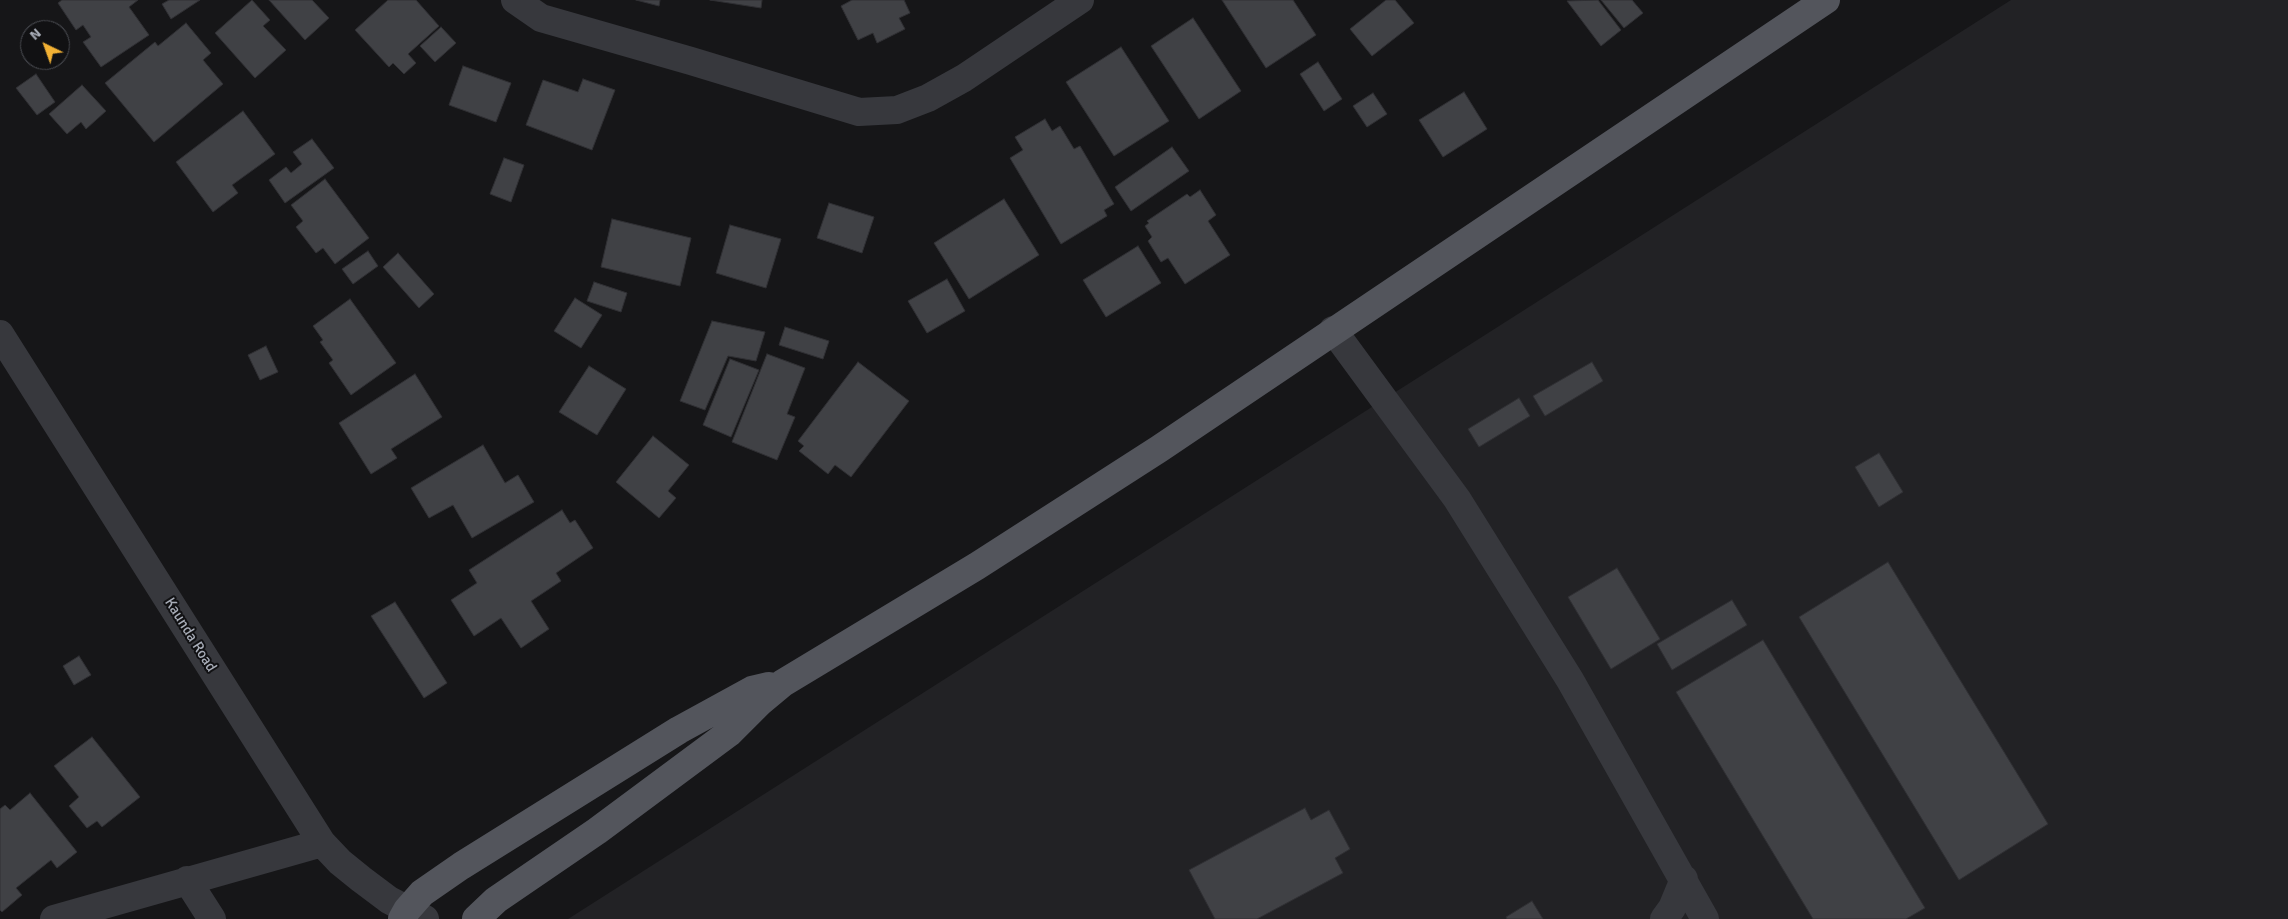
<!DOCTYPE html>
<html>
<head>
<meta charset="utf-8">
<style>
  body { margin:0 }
  #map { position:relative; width:2288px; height:919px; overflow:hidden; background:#161618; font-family:Signika,sans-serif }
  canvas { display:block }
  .north { position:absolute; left:20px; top:20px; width:50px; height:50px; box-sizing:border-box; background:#111113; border:1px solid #4d4f55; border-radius:50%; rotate:318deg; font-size:14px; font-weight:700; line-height:20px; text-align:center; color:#a8adb8 }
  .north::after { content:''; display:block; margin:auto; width:18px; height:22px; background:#f2b134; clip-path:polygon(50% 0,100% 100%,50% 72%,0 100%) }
</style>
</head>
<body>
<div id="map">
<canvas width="2288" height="919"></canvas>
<div class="north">N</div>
</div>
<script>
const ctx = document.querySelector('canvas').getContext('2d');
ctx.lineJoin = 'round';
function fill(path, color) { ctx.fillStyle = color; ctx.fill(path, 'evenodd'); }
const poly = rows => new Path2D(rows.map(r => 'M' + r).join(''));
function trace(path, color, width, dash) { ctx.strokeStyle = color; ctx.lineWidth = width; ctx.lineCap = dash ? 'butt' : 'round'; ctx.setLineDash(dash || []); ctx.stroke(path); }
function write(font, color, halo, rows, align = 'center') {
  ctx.font = font + ' Signika,sans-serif'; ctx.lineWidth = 4; ctx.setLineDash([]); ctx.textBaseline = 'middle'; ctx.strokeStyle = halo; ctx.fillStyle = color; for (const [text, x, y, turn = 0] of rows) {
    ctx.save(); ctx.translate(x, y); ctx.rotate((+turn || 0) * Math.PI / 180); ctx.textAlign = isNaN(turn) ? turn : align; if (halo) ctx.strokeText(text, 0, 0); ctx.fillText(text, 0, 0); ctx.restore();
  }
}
fill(poly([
  [2011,0,2288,0,2288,919,568,919]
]), '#222225');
const building = poly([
  [62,0,138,0,129,7,149,35,101,67,83,42,91,37,83,25,76,30,58,3,62,0],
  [169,0,200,0,171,19,162,4,169,0],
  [252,0,270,20,263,26,286,50,255,78,215,33,252,0],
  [269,0,312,0,329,18,305,40,269,0],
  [388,0,416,0,439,26,408,54,416,63,404,74,393,63,389,67,355,30,388,0],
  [636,0,660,0,659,6,636,0],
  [710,0,762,0,761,8,710,0],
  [852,0,904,0,910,13,899,18,905,29,877,43,873,33,858,40,841,6,852,0],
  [1222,0,1293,0,1316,35,1266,68,1222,0],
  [1386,0,1395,0,1414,23,1372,56,1350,29,1386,0],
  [1598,0,1621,30,1601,46,1567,1,1598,0],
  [1601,0,1632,0,1643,13,1624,28,1601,0],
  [1193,18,1241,91,1199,119,1151,46,1193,18],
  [186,23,211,53,203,60,223,84,154,142,105,83,155,42,158,46,186,23],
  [441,27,456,43,435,62,420,46,441,27],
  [1121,47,1169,121,1114,156,1066,82,1121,47],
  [1318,62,1342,99,1324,111,1300,74,1318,62],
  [463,66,511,83,496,122,449,105,463,66],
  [36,74,55,102,37,115,16,88,36,74],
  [583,79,615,90,592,150,526,125,543,80,578,92,583,79],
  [82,85,106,111,86,129,81,122,67,134,49,114,82,85],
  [1464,92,1487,129,1443,157,1419,120,1464,92],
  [1373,93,1387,114,1367,127,1353,106,1373,93],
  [243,111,275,154,232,185,238,193,213,212,176,162,243,111],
  [1045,119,1052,131,1060,126,1074,149,1080,146,1114,204,1104,210,1107,216,1061,244,1010,158,1023,150,1015,137,1045,119],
  [312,139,334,168,285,203,269,180,286,167,291,173,302,164,293,152,312,139],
  [1172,147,1189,171,1131,211,1115,187,1172,147],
  [504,158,524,165,511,202,490,194,504,158],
  [325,179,369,238,335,264,323,248,316,253,296,227,303,221,291,205,325,179],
  [1200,190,1216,215,1208,221,1230,255,1185,284,1168,258,1161,262,1148,241,1152,237,1145,226,1149,223,1147,221,1187,194,1190,197,1200,190],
  [1004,199,1039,255,969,299,934,243,1004,199],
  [829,203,874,217,862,253,817,238,829,203],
  [612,219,691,238,680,286,601,267,612,219],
  [730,225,781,239,766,288,716,273,730,225],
  [1138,246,1161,283,1106,317,1083,280,1138,246],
  [368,251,378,266,353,284,342,269,368,251],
  [398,253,434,294,419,308,383,267,398,253],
  [947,279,965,311,927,333,908,301,947,279],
  [594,282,627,293,621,312,587,301,594,282],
  [575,298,602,315,581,348,554,331,575,298],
  [350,299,396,363,351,395,329,363,333,360,320,342,323,340,313,326,350,299],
  [712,321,765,332,756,361,728,356,705,410,680,401,712,321],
  [785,327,829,341,823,359,779,345,785,327],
  [266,346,278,372,260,380,248,355,266,346],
  [767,354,805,368,787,414,795,417,777,460,732,442,767,354],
  [730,359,759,370,731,437,703,425,730,359],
  [858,362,909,401,851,477,835,465,828,474,799,451,804,446,798,441,858,362],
  [1592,362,1603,381,1545,416,1533,396,1592,362],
  [589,366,626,389,597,435,559,412,589,366],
  [415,374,442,417,391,449,397,458,371,474,339,423,415,374],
  [1519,398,1530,416,1479,447,1468,429,1519,398],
  [653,436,689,465,668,491,676,498,659,518,616,482,653,436],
  [483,445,505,483,518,475,534,502,472,538,453,505,429,518,411,488,483,445],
  [1879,453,1903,492,1879,507,1855,467,1879,453],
  [562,510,570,523,575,520,593,548,556,573,561,581,531,601,549,629,521,648,501,618,474,636,451,600,477,583,469,570,562,510],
  [1888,562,2048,824,1959,880,1799,617,1888,562],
  [1617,568,1660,639,1611,669,1568,597,1617,568],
  [1732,600,1747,625,1672,670,1657,644,1732,600],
  [395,602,447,683,424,698,371,616,395,602],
  [1763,640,1925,908,1906,919,1813,919,1676,692,1763,640],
  [79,656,91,675,74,685,63,666,79,656],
  [92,737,140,797,102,827,97,821,87,828,69,806,79,797,54,766,92,737],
  [30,793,77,852,57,868,51,860,16,888,22,895,2,912,0,910,0,809,5,805,10,810,30,793],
  [1305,808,1311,820,1329,810,1350,849,1335,858,1343,873,1257,919,1215,919,1189,870,1305,808],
  [1532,901,1543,919,1507,919,1506,917,1532,901]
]);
fill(building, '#404145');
trace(building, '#303034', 1);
trace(poly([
  [515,0,541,18,691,61,859,112,897,110,928,98,964,78,1080,0],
  [1333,330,1457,499,1570,680,1705,919],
  [0,334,322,843,340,862,361,879,389,900,425,919],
  [187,880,212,919],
  [54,919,322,843],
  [1664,919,1672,908,1684,879]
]), '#37383d', 28);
trace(poly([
  [402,919,407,910,422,893,461,866,679,730,752,690,769,686],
  [476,919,496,900,597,831,729,733,759,703,783,683,977,566,1159,449,1826,0]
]), '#53555c', 28);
write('15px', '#a8adb8', '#111113', [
  ["Kaunda Road",190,635,58]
]);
</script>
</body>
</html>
